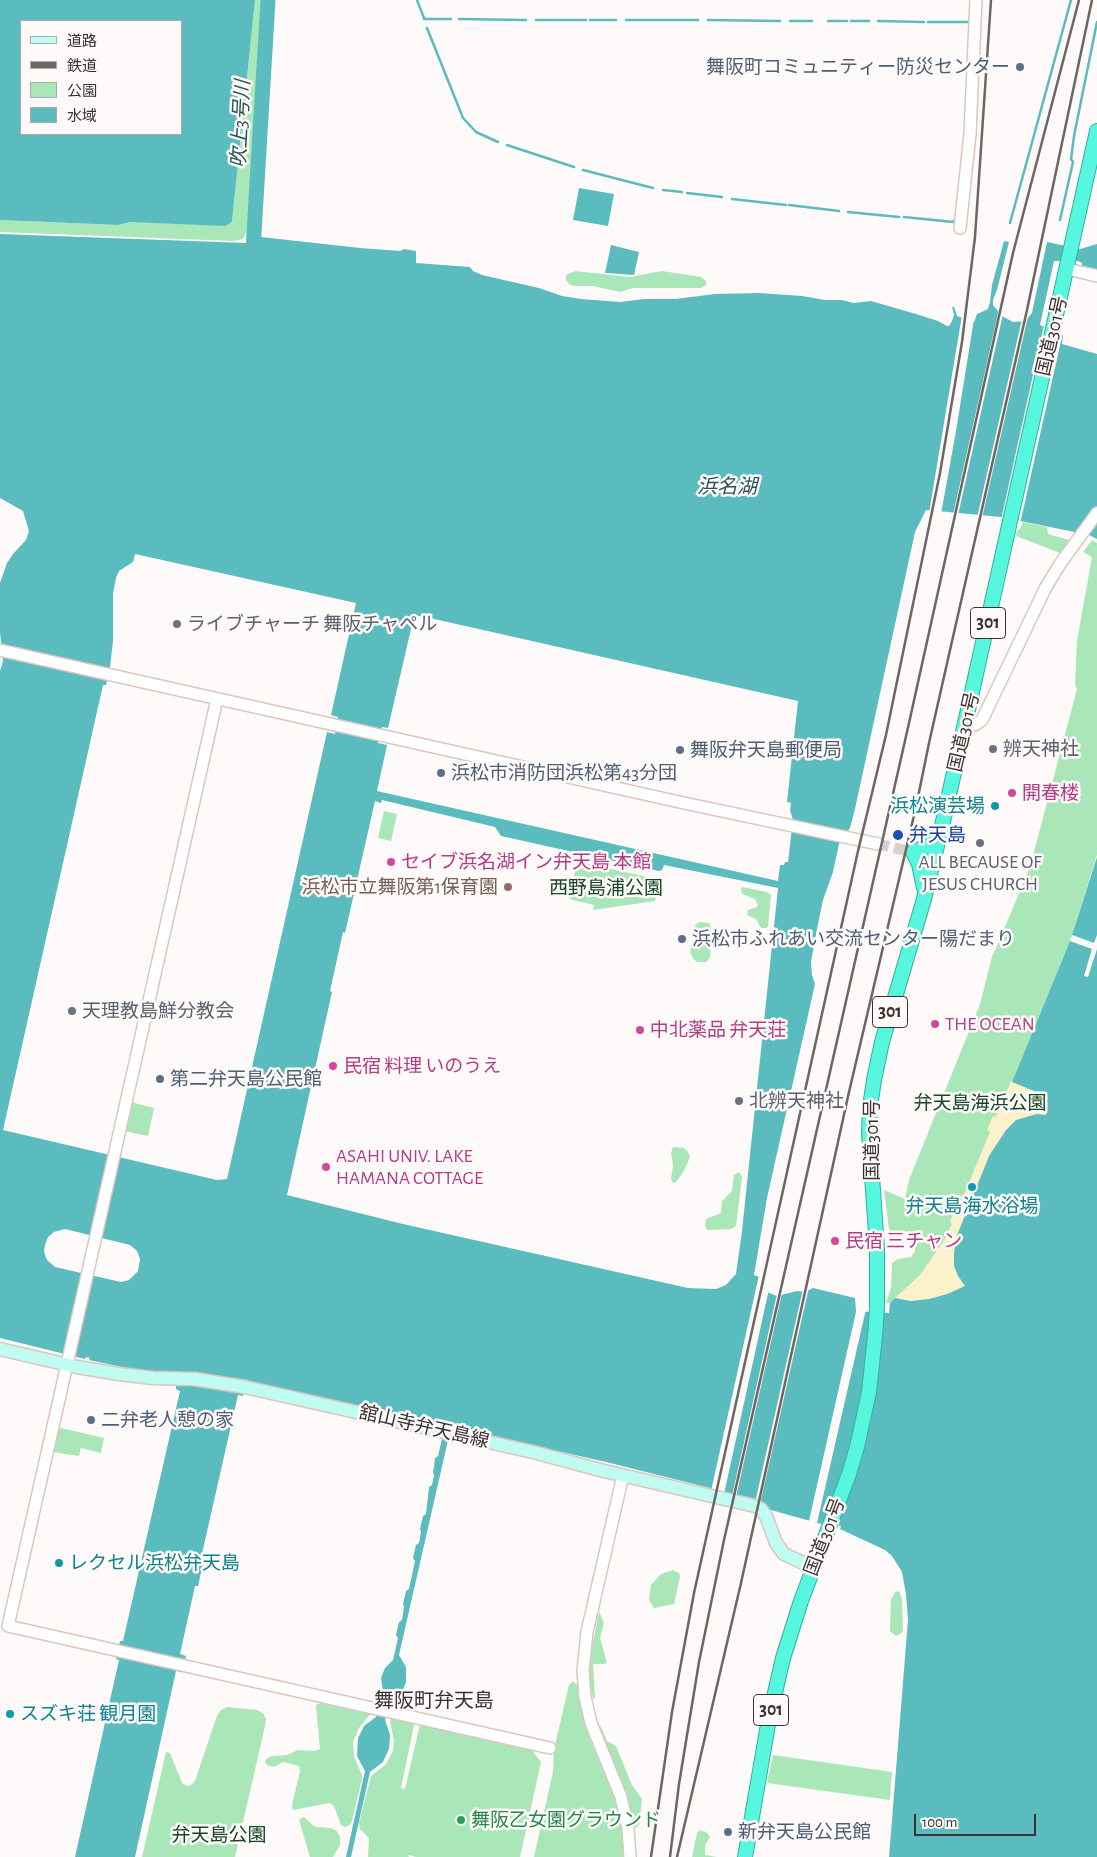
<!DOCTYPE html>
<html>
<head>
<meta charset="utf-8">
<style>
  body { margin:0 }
  #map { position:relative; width:1097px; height:1857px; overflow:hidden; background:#fefaf9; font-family:"Alegreya Sans","Noto Sans JP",sans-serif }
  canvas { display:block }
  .legend { position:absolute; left:20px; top:20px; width:162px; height:115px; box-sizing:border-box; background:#fefaf9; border:1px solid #b0aaa8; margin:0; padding:6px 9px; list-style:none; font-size:15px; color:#3a322f }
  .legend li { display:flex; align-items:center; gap:10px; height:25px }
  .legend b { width:25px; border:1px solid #b0aaa8 }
  .scale { position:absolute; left:914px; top:1814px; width:122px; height:22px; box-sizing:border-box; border:2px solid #3a322f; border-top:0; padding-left:6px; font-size:15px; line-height:18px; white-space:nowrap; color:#3a322f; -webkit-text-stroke:4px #fefaf9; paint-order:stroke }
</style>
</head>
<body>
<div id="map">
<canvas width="1097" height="1857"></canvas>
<ul class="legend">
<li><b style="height:6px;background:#c0fcf2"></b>道路</li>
<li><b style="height:6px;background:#6d6663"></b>鉄道</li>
<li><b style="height:14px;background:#aae7b8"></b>公園</li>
<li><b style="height:14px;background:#5bbcbf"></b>水域</li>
</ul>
<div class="scale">100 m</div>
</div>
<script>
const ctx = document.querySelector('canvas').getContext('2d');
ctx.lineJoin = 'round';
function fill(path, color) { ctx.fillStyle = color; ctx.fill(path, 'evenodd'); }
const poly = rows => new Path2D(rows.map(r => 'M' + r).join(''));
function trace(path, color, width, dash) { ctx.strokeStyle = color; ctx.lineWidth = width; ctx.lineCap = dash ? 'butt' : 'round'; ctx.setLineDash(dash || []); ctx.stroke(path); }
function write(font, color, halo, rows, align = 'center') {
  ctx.font = font + ' "Alegreya Sans","Noto Sans JP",sans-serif'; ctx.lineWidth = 5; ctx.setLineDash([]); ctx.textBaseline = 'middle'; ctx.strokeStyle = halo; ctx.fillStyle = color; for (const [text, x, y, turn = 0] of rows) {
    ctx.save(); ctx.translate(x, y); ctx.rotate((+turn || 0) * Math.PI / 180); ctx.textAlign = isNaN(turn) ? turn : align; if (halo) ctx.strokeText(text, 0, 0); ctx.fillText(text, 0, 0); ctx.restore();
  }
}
fill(poly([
  [255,0,262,0,248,229,243,239,233,241,0,232,0,220,118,225,130,222,232,223],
  [575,271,630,277,662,271,701,277,706,281,706,285,701,288,633,288,620,292,593,286,574,286,569,284,566,280,566,275],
  [1023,522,1047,527,1048,534,1069,540,1060,553,1016,536,1017,531,1020,529],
  [1092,540,1097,543,1097,855,1070,941,1012,1082,954,1248,890,1303,886,1303,891,1288,892,1263,898,1259,911,1257,915,1251,915,1236,905,1231,900,1238,894,1239,889,1229,884,1190,905,1199,909,1180,980,1004,993,953,994,953,1030,867,1077,689,1075,684,1077,641,1092,557,1083,552],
  [384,811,397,814,391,841,378,838],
  [579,862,657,879,659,882,655,901,593,910,594,905,569,899,577,863],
  [742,887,767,892,771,895,768,926,767,928,761,928,756,919,747,915,748,910,757,907,758,905,755,899,742,894,741,889],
  [700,922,709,923,711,928,710,958,706,962,698,962,694,960,690,952,692,945,698,937,694,928,696,924],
  [131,1102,154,1108,148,1136,125,1131],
  [673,1147,684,1148,688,1152,690,1157,684,1171,676,1182,673,1183,671,1179,673,1166,671,1153],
  [739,1172,742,1177,736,1226,731,1229,707,1230,705,1226,706,1219,721,1213,722,1201,732,1191,734,1175],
  [57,1427,104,1438,101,1453,81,1448,79,1456,52,1452],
  [673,1570,679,1573,680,1577,674,1604,654,1608,649,1600,651,1585,661,1574],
  [899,1591,902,1599,903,1629,902,1633,896,1636,890,1631,891,1599,895,1592],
  [599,1611,604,1623,600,1638,607,1663,604,1664,593,1664,595,1698,593,1699,590,1683,590,1658],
  [573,1681,578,1686,582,1711,589,1737,615,1799,622,1829,624,1857,534,1857,553,1772,554,1749,569,1685],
  [324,1703,371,1713,359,1728,353,1742,354,1757,362,1775,362,1779,352,1821,350,1825,345,1827,341,1825,335,1809,333,1805,329,1803,293,1810,292,1805,300,1771,299,1766,283,1762,274,1767,267,1765,265,1762,266,1759,272,1756,287,1755,298,1750,314,1751,320,1749,316,1707,317,1704],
  [227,1707,257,1710,263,1713,266,1719,265,1726,235,1857,142,1857,166,1752,170,1753,182,1783,187,1786,191,1785,195,1781,217,1716,221,1710],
  [391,1718,410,1722,414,1725,401,1788,405,1789,420,1724,531,1749,541,1762,520,1857,416,1857,408,1855,409,1857,368,1857,369,1838,360,1829,359,1823,371,1776,386,1764,393,1751,394,1740,390,1722],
  [600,1725,607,1741,616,1746,632,1785,642,1799,639,1825,636,1828,633,1825,623,1786,605,1745,599,1728],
  [773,1755,892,1772,890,1800,767,1783],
  [304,1817,315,1827,331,1828,337,1831,340,1837,340,1845,333,1857,310,1857,299,1820,301,1818],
  [700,1830,706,1832,710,1837,705,1845,705,1855,717,1857,692,1857,697,1833]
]), '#aae7b8');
fill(poly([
  [1011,1081,1037,1093,1044,1103,1046,1116,1006,1130,989,1156,956,1238,954,1253,956,1272,965,1286,947,1294,929,1299,911,1301,895,1298,920,1275,945,1239,952,1224,950,1222,955,1208,958,1209,990,1132,987,1130,993,1116,996,1117]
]), '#fbf2cc');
fill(poly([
  [0,0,255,0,232,222,225,226,130,222,118,225,0,220],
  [21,21,181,21,181,134,21,134],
  [579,188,614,194,608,226,573,220],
  [0,234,246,243,249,241,261,237,360,248,400,251,404,249,416,251,416,263,470,267,473,271,482,275,539,288,562,296,581,299,620,302,645,299,675,299,715,294,760,293,802,296,825,300,842,300,854,303,871,301,916,314,938,321,947,326,949,326,952,321,954,315,952,307,954,307,957,316,974,322,977,314,988,309,990,302,992,285,1004,241,1009,242,997,290,993,300,993,305,1002,316,1013,322,1025,321,1032,313,1047,242,1080,249,1097,244,1097,269,1082,266,1082,263,1078,261,1054,261,1040,325,1063,335,1062,344,1097,354,1097,539,1089,535,1001,517,926,510,915,532,855,809,850,828,839,844,833,872,823,900,818,924,811,962,812,975,815,984,767,1198,754,1275,759,1277,769,1293,777,1296,797,1291,805,1292,813,1288,855,1298,856,1311,889,1313,890,1303,895,1298,911,1301,929,1299,947,1294,965,1286,958,1276,954,1266,954,1253,956,1238,989,1156,1006,1130,1016,1120,1037,1114,1046,1115,1044,1103,1039,1095,1034,1091,1012,1082,1070,941,1097,857,1097,1857,889,1857,908,1620,906,1594,902,1572,892,1556,885,1550,840,1529,841,1526,823,1521,821,1524,771,1510,762,1503,754,1499,606,1462,451,1427,399,1655,406,1667,406,1683,401,1693,389,1706,385,1720,390,1735,389,1749,383,1762,370,1772,351,1857,346,1857,365,1771,357,1756,358,1738,364,1726,376,1717,381,1702,383,1692,381,1678,385,1668,393,1660,398,1638,396,1635,399,1622,402,1620,404,1607,403,1604,406,1591,409,1589,415,1561,413,1558,414,1553,416,1545,419,1543,421,1532,420,1529,423,1516,426,1514,429,1487,432,1485,434,1475,433,1472,434,1467,435,1458,438,1456,445,1426,247,1381,243,1396,238,1395,201,1558,204,1559,198,1586,195,1586,180,1654,186,1656,182,1672,176,1671,135,1857,75,1857,119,1660,116,1659,120,1641,123,1641,180,1391,176,1389,176,1373,128,1370,127,1368,89,1360,90,1358,86,1357,85,1359,0,1338,0,671,3,661,0,632,0,583,7,563,13,554,26,540,29,531,23,511,0,498],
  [135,554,356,603,331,715,338,717,335,734,327,732,227,1179,217,1180,3,1130,103,685,106,685,110,667,113,641,113,594,116,578,119,571,133,562],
  [414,616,421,616,798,701,787,802,791,803,790,810,793,820,788,862,785,862,784,865,780,865,778,881,377,791,387,745,378,743,382,727,388,728],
  [382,800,495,827,501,836,659,871,662,870,664,865,778,888,742,1231,736,1274,726,1285,716,1289,688,1288,403,1224,287,1195,332,992,330,991,343,932,345,933,375,801,381,803],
  [65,1229,130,1245,137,1251,140,1259,138,1271,129,1280,121,1282,55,1267,47,1260,44,1252,45,1245,48,1237,54,1232],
  [611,245,639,252,634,275,605,273]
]), '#5bbcbf');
fill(poly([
  [999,309,1003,314,958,515,953,515],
  [1029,312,982,518,977,518,1022,319,1026,317],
  [962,315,974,319,956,431,941,514,929,513],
  [1044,325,1063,332,1020,524,1001,520],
  [1072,935,1094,943,1097,935,1097,949,1088,977,1084,976,1092,949,1070,941],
  [759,1275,769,1289,724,1494,711,1491],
  [809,1287,760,1504,755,1503,803,1289],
  [782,1293,736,1497,732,1496,777,1294],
  [858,1303,858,1309,866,1309,817,1523,809,1521]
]), '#fefaf9');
trace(poly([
  [417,0,424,18],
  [424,19,451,19],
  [459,19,526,20],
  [536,20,557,20],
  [559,20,586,20],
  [590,20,616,20],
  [626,20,698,20],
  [708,20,780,21],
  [790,21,812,21],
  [828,21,847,21],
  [851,21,869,21],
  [878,21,924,22],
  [928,22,971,22],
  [427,28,463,118,476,132,498,142],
  [507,145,574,167],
  [583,170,653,188],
  [663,190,682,192],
  [687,193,722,197],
  [732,199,786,205],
  [789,205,839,211],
  [848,212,899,217],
  [904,217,953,222,956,218],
  [1060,220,1073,162,1071,159,1074,136,1097,22],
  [1010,223,1071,0]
]), '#5bbcbf', 2.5);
trace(poly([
  [248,257,253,250,268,0]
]), '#5bbcbf', 15);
trace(poly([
  [878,844,908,851]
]), '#d7d2d1', 11, [11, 5.5]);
const tertiary = poly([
  [960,228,970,134,976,0],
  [1067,269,1097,276],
  [0,650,684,803,878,844],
  [217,699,8,1626,550,1748],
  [966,723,975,725,982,720,1046,587,1060,564,1097,513],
  [623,1475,587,1632,583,1671,585,1697,591,1723,621,1797,628,1828,630,1857]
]);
const secondary = poly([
  [0,1349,77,1367,119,1374,153,1378,194,1379,245,1387,533,1452,604,1471,755,1506,761,1509,766,1516,776,1543,784,1554,814,1568]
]);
const trunk = poly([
  [924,888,919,864,913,852,923,848,940,833],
  [745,1857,769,1719,783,1658,801,1601,849,1474,857,1447,869,1392,875,1336,877,1307,877,1248,869,1133,870,1107,874,1080,882,1042,924,899,945,813,1097,131]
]);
trace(tertiary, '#dbc6bf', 14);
trace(secondary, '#dbc6bf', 15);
trace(trunk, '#32b09b', 16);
trace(tertiary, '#fff', 11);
trace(secondary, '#c0fcf2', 12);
trace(trunk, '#57f6de', 14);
trace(poly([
  [651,1857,672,1712,694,1593,858,851,886,735,940,473,962,342,975,237,991,0],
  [670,1857,679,1784,699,1662,724,1540,909,723,1013,253,1079,0],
  [677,1857,741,1583,849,1092,916,807,929,743,1027,310,1092,0]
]), '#6d6663', 2.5);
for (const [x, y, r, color] of [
  [1020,67,5,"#5c6f8a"],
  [177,624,5,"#6b7280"],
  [993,749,5,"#6b7280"],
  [680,750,5,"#5c6f8a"],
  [441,773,5,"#5c6f8a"],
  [1012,793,5,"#d1479c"],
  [995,806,5,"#0f9aa8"],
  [898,835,6,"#1a4fb4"],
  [980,843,5,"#6b7280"],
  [391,862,5,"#d1479c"],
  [508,887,5,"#8d6e63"],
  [682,939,5,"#5c6f8a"],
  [72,1011,5,"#6b7280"],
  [935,1024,5,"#d1479c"],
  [640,1030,5,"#d1479c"],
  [333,1066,5,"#d1479c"],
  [160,1079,5,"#5c6f8a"],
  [739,1101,5,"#6b7280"],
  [326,1167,5,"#d1479c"],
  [972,1187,5,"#0f9aa8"],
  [835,1241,5,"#d1479c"],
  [91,1420,5,"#5c6f8a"],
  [59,1563,5,"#0f9aa8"],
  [10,1714,5,"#0f9aa8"],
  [461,1820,5,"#2e9e5b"],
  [728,1832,5,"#5c6f8a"]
]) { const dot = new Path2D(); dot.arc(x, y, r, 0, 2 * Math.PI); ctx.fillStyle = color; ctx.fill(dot); trace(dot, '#fefaf9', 2); }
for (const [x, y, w] of [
  [988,623,35],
  [890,1012,35],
  [771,1710,35]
]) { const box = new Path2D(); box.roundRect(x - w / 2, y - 15.5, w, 31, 4); ctx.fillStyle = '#fefaf9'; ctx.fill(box); trace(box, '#3a322f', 1); }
write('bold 18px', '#3a322f', null, [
  ["301",988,623],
  ["301",890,1012],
  ["301",771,1710]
]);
write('19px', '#4e5e75', '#fefaf9', [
  ["舞阪町コミュニティー防災センター",1010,67,"right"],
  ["舞阪弁天島郵便局",690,750],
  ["浜松市消防団浜松第43分団",451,773],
  ["浜松市ふれあい交流センター陽だまり",692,939],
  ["第二弁天島公民館",170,1079],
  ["二弁老人憩の家",101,1420],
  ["新弁天島公民館",738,1832]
], 'left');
write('19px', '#3a322f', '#fefaf9', [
  ["国道301号",1052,336,-77],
  ["国道301号",964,732,-77],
  ["国道301号",872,1140,-90],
  ["舘山寺弁天島線",424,1427,13],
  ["国道301号",825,1537,-69]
]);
write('19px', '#5b616d', '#fefaf9', [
  ["ライブチャーチ 舞阪チャペル",187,624],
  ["辨天神社",1003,749],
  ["ALL BECAUSE OF",980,862,"center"],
  ["JESUS CHURCH",980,884,"center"],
  ["天理教島鮮分教会",82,1011],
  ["北辨天神社",749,1101]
], 'left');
write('19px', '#b23c85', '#fefaf9', [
  ["開春楼",1022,793],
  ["セイブ浜名湖イン弁天島 本館",401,862],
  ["THE OCEAN",945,1024],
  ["中北薬品 弁天荘",650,1030],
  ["民宿 料理 いのうえ",343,1066],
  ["ASAHI UNIV. LAKE",336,1156],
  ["HAMANA COTTAGE",336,1178],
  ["民宿 三チャン",845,1241]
], 'left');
write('19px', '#0d838f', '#fefaf9', [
  ["浜松演芸場",985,806,"right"],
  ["弁天島海水浴場",972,1206,"center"],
  ["レクセル浜松弁天島",69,1563],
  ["スズキ荘 観月園",20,1714]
], 'left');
write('19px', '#164399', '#fefaf9', [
  ["弁天島",909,835]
], 'left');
write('19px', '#785e54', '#fefaf9', [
  ["浜松市立舞阪第1保育園",498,887]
], 'right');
write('19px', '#174526', '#fefaf9', [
  ["西野島浦公園",606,888],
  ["弁天島海浜公園",980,1103],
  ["弁天島公園",219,1835]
]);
write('19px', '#27864d', '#fefaf9', [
  ["舞阪乙女園グラウンド",471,1820]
], 'left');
write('italic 20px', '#285455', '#fefaf9', [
  ["吹上3号川",241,124,-87],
  ["浜名湖",727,487]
]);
write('20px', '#3a322f', '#fefaf9', [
  ["舞阪町弁天島",434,1701]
]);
</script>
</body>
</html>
